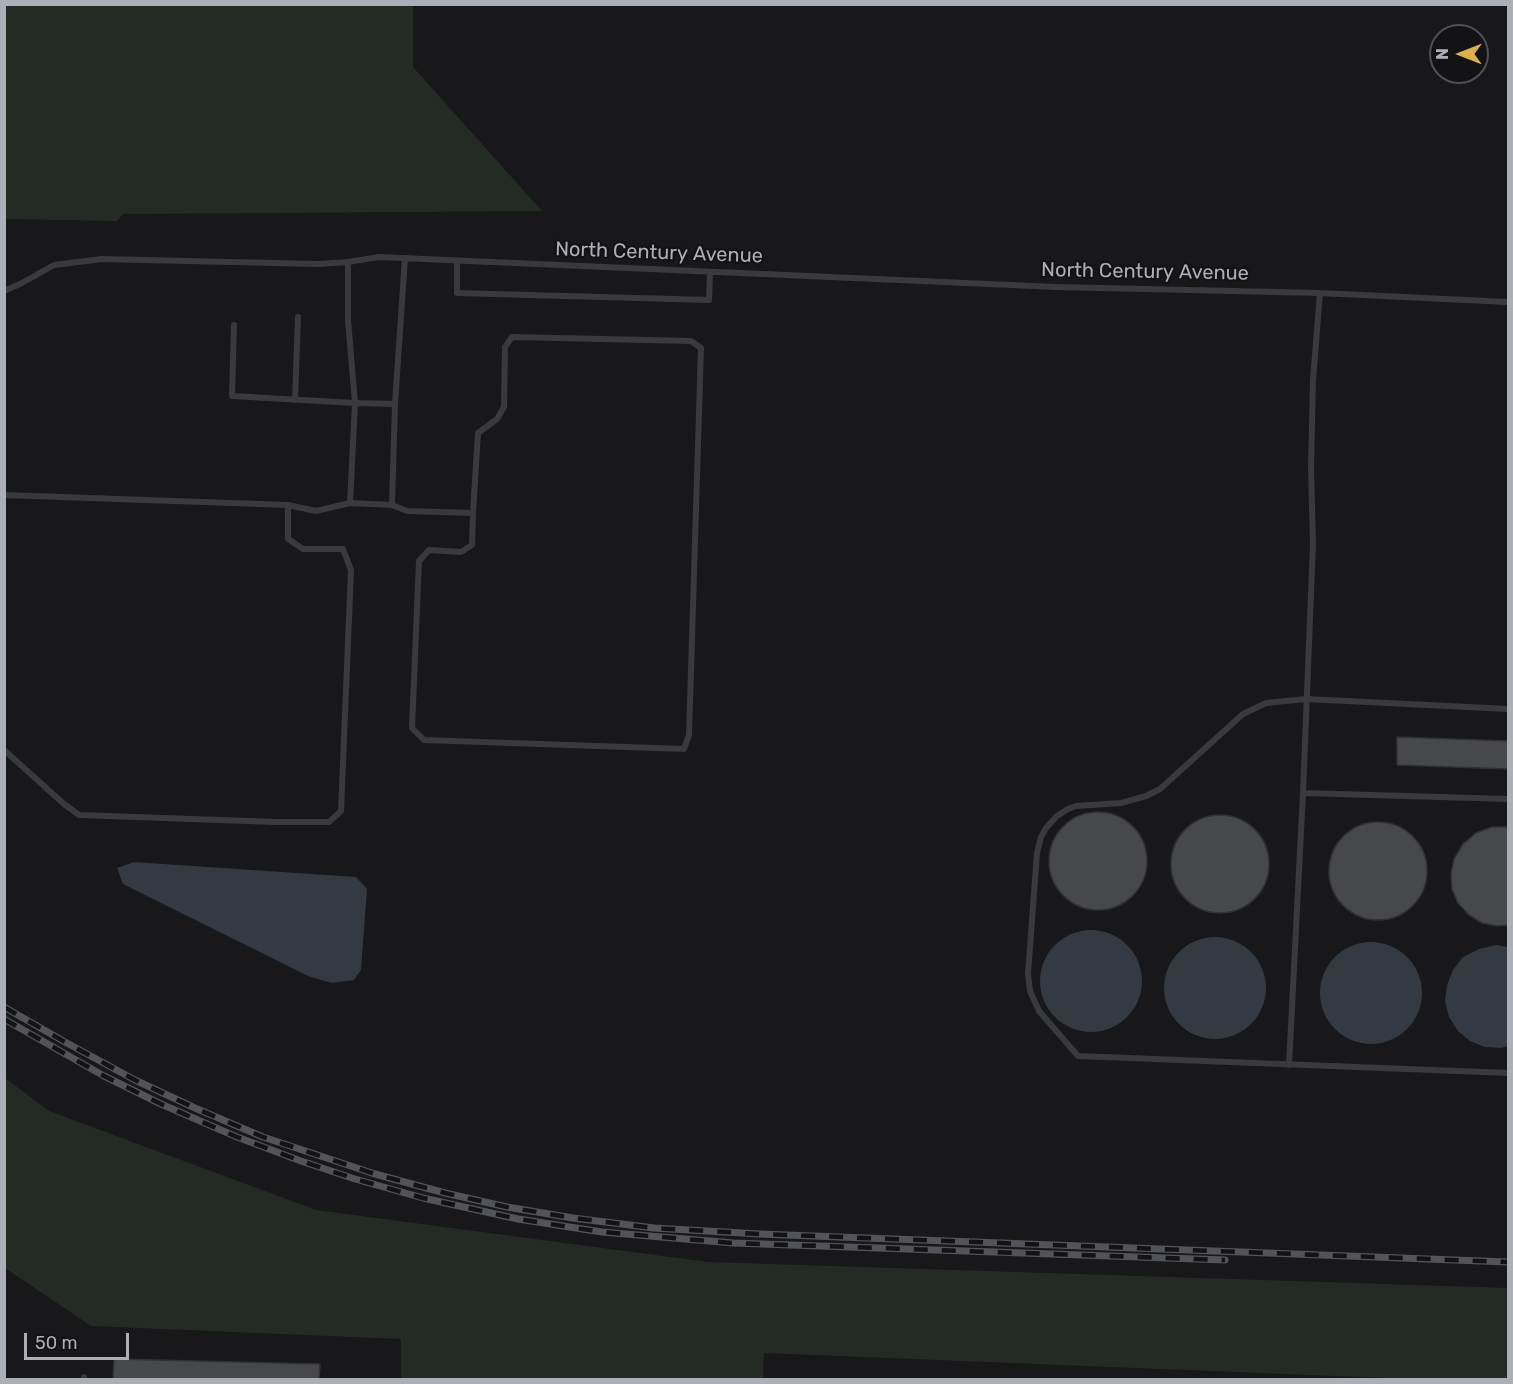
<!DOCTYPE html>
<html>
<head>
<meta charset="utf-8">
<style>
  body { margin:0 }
  #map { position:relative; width:1513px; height:1384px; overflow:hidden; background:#18181a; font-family:Rubik,sans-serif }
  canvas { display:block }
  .frame { position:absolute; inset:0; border:6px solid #acafb8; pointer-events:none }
  .north { position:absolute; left:1429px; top:24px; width:60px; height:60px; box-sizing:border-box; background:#131315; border:2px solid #505156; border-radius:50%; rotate:270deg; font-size:16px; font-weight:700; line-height:24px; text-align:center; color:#acafb8 }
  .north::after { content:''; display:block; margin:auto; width:21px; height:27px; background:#ddb04d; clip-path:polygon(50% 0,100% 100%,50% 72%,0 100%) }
  .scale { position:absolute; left:24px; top:1333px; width:105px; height:27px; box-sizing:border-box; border:3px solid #acafb8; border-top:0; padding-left:8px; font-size:18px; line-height:21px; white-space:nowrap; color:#acafb8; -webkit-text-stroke:4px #131315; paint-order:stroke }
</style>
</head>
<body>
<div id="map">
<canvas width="1513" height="1384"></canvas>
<div class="frame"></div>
<div class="north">N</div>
<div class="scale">50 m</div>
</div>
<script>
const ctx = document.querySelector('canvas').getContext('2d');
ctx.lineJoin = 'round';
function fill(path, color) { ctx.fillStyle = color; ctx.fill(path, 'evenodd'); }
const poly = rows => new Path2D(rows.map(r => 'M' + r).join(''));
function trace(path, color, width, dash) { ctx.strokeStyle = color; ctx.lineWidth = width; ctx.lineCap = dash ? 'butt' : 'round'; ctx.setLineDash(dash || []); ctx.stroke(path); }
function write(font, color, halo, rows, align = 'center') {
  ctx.font = font + ' Rubik,sans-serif'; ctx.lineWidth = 4.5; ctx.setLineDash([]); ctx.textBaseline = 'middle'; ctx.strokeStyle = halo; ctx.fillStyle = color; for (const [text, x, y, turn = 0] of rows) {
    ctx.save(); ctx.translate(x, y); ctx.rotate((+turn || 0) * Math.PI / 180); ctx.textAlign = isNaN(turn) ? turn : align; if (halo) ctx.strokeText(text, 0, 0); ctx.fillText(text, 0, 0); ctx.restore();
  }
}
fill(poly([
  [4,5,413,5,413,67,542,211,123,214,117,221,5,219],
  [5,1078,49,1111,316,1210,708,1262,1508,1288,1508,1379,1410,1379,764,1353,763,1379,401,1380,401,1339,91,1326,5,1268]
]), '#242b25');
fill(poly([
  [134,862,356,877,367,889,361,970,354,980,332,983,308,976,123,884,117,868],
  '1040 981a51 51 0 1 1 102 0a51 51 0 1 1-102 0Z',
  '1164 988a51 51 0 1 1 102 0a51 51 0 1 1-102 0Z',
  '1320 993a51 51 0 1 1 102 0a51 51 0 1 1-102 0Z',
  [1496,945,1508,947,1508,1046,1501,1048,1485,1047,1470,1041,1458,1031,1449,1017,1445,1001,1447,985,1453,970,1463,957,1479,949]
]), '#333a41');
const building = poly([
  [1397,737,1509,741,1509,769,1397,765,1397,737],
  '1049 861a49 49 0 1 1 98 0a49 49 0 1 1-98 0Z',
  '1171 864a49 49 0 1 1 98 0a49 49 0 1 1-98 0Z',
  '1329 871a49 49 0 1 1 98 0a49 49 0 1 1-98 0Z',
  [1492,827,1509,827,1509,925,1497,926,1482,923,1469,915,1458,903,1452,889,1451,874,1454,859,1463,844,1476,833,1492,827],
  [114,1359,320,1364,319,1380,113,1380,114,1359]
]);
fill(building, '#47484c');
trace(building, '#323235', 1.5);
trace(poly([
  [457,261,457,293,709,300,710,272],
  [348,262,348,320,355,403,395,404,405,258],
  [4,291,22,283,54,265,102,259,318,264,348,262,379,257,1056,287,1320,293,1508,302],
  [234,325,232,396,355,403,350,503,392,505,395,404],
  [295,400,298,317],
  [4,495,288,505,316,511,350,503],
  [392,505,407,511,473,513,478,433,497,419,504,407,505,347,512,337,691,341,701,348,689,735,684,749,424,740,412,728,419,561,429,550,461,552,472,545,473,513],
  [1508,709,1306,699,1266,703,1243,714,1160,789,1146,796,1121,803,1076,806,1068,809,1057,816,1046,828,1041,837,1037,853,1028,974,1030,991,1039,1011,1078,1056,1508,1073],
  [4,750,64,804,79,815,276,822,329,822,341,811,351,570,343,549,303,549,288,539,288,505],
  [1303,793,1508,799],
  [1289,1065,1303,793,1313,544,1311,468,1313,380,1320,293],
  [84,1377,84,1380]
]), '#393a3e', 6);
const rail = poly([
  [4,1007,65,1042,135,1080,195,1108,263,1137,375,1174,445,1193,507,1207,573,1218,654,1228,760,1234,1508,1262],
  [4,1019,104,1076,161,1104,237,1137,301,1161,355,1179,423,1198,518,1219,602,1232,733,1243,1225,1260]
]);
trace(rail, '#535459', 7);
trace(rail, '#131315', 4.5, [14]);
write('20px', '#acafb8', '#131315', [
  ["North Century Avenue",659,253,2],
  ["North Century Avenue",1145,272,1]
]);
</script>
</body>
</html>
